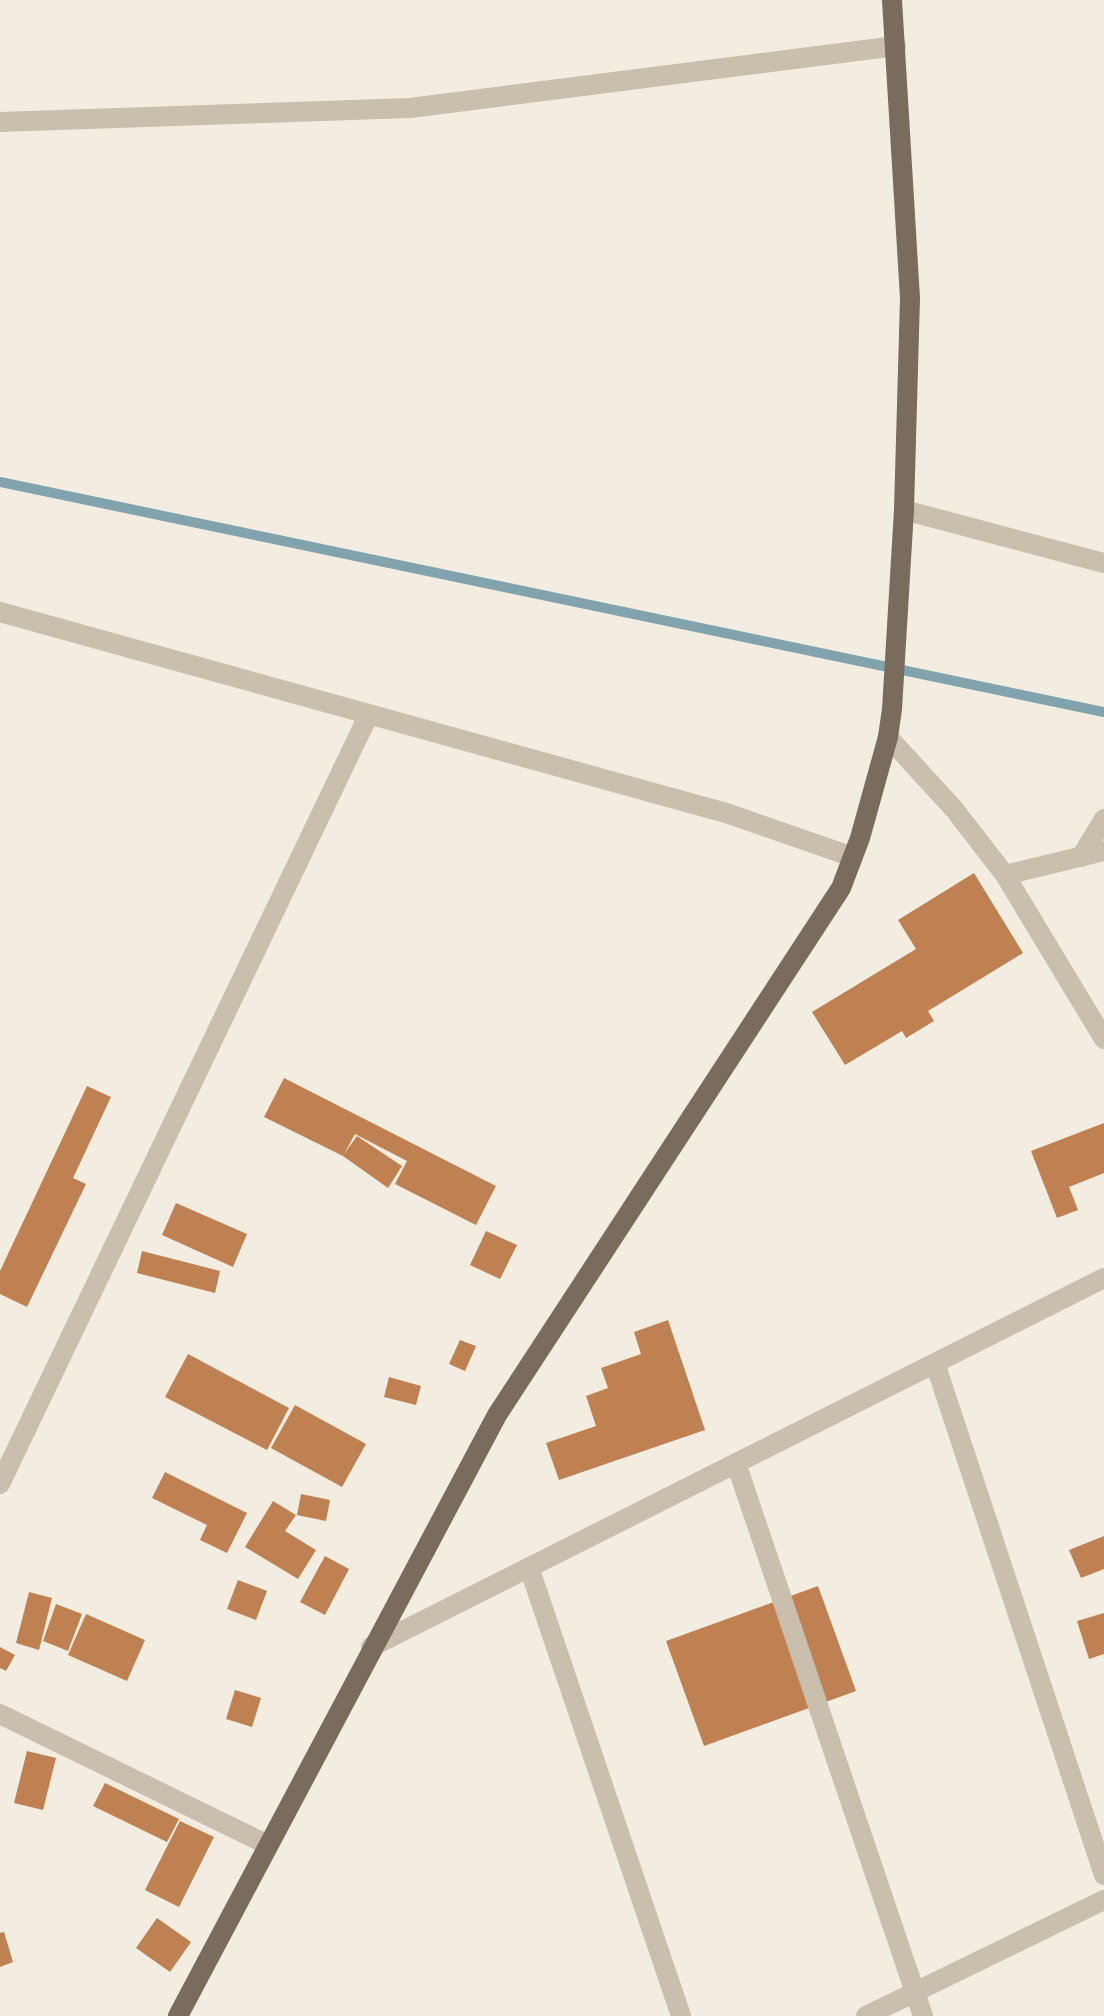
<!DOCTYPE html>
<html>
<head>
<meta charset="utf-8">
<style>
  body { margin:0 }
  canvas { display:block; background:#f2ede0 }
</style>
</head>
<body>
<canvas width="1104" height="2016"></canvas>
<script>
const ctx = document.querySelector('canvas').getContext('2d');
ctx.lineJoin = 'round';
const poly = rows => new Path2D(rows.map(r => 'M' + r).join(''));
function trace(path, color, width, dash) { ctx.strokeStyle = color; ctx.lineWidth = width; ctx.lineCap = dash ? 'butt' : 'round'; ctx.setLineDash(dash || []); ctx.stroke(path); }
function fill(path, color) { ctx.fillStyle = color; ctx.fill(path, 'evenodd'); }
trace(poly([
  [0,482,1104,712]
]), '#80a3ad', 10);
fill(poly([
  [974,873,1023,953,928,1011,934,1021,906,1038,902,1031,845,1065,812,1012,916,949,898,920],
  [284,1078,496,1186,476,1225,395,1184,407,1161,355,1134,344,1154,357,1136,402,1166,388,1188,343,1156,264,1117],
  [87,1086,111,1097,73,1178,86,1184,27,1307,0,1294,0,1271],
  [1104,1123,1104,1173,1069,1187,1078,1210,1057,1218,1031,1151],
  [176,1203,247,1234,233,1267,162,1235],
  [486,1231,517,1245,500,1279,470,1265],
  [142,1251,220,1271,215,1293,137,1273],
  [668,1320,705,1430,559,1480,546,1443,596,1426,586,1396,608,1388,601,1368,641,1354,634,1332],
  [460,1340,476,1346,465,1371,449,1364],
  [188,1354,289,1408,267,1450,165,1397],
  [389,1377,421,1386,416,1405,384,1397],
  [295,1405,366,1444,342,1487,271,1448],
  [165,1472,247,1513,227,1553,200,1540,207,1525,152,1498],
  [301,1494,330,1500,326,1521,297,1515],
  [273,1501,296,1515,285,1531,316,1550,298,1579,245,1547],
  [1104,1536,1104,1569,1081,1578,1069,1550],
  [325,1556,349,1569,325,1615,300,1602],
  [238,1580,267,1591,256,1620,227,1609],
  [818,1586,856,1691,704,1746,666,1641],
  [29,1592,52,1598,39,1650,16,1643],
  [56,1604,82,1614,68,1651,43,1641],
  [1104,1613,1104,1654,1089,1659,1077,1621],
  [86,1614,145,1640,127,1681,68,1655],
  [0,1647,15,1655,6,1671,0,1668],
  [235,1690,261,1698,252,1727,226,1719],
  [27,1751,56,1758,43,1810,14,1803],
  [105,1783,179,1819,167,1842,93,1806],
  [180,1821,214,1837,179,1907,145,1890],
  [157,1918,191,1942,170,1972,136,1948],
  [4,1932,13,1962,0,1967,0,1933]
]), '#bf8151');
trace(poly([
  [0,122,410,108,896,46],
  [904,510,1104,563],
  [0,612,726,813,853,857],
  [888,737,954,809,1005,875,1104,1039],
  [1081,857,1104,819],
  [1005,875,1104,851],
  [935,1363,1104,1875],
  [736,1463,923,2016],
  [0,1484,369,714],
  [529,1567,681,2016],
  [371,1647,1104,1278],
  [0,1714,266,1844],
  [866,2016,1104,1900]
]), '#cabfac', 20);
trace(poly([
  [178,2016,497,1415,841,888,860,838,888,737,892,709,904,510,910,298,892,0]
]), '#796c5d', 20);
</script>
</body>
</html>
